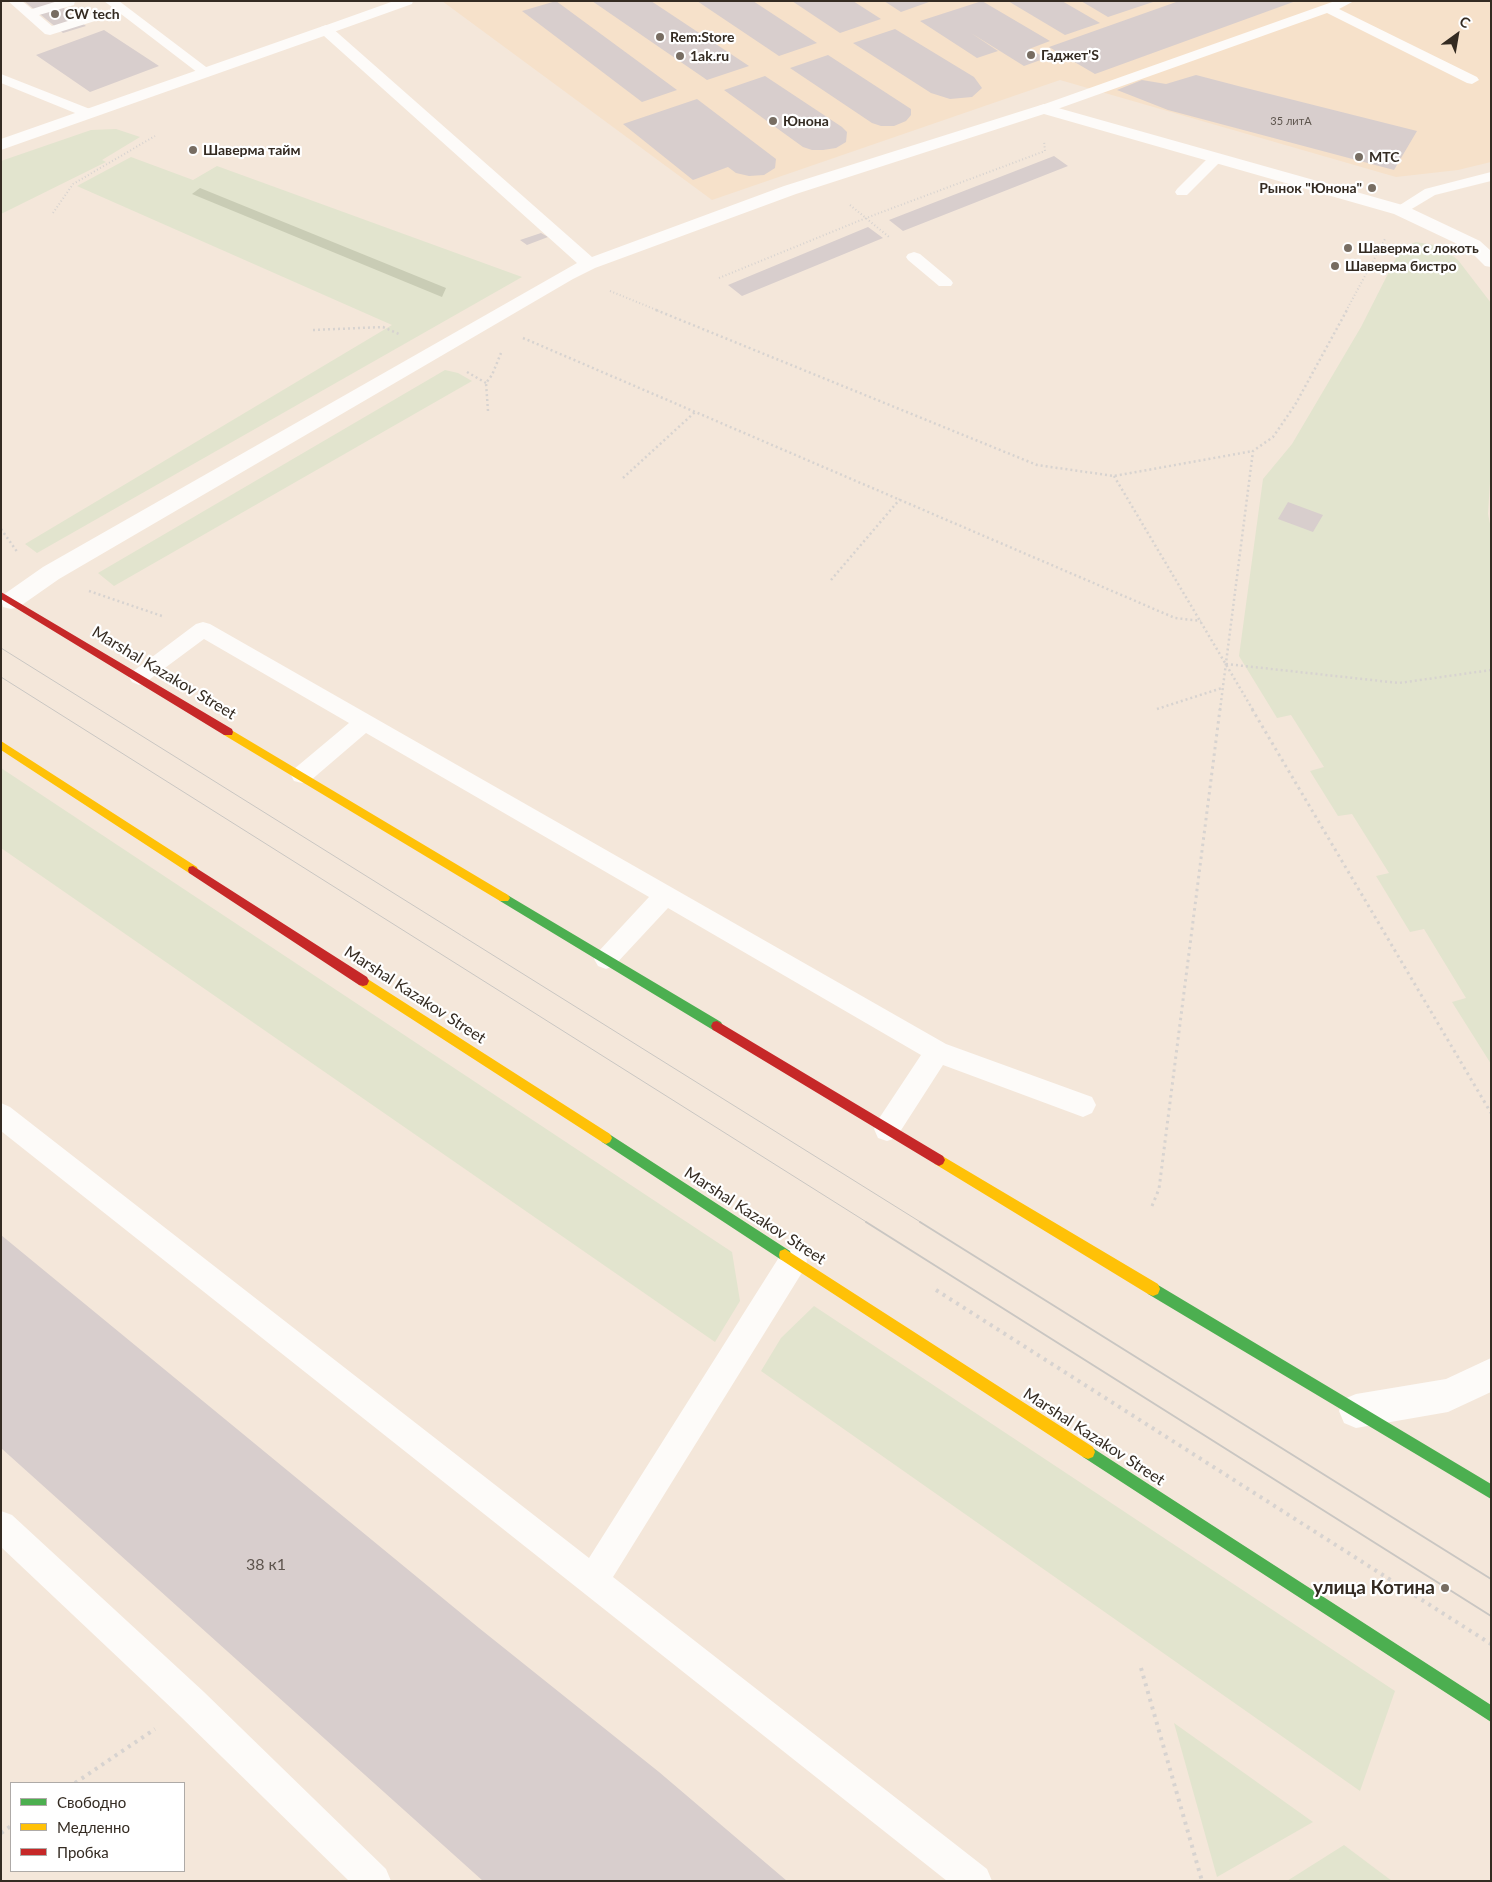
<!DOCTYPE html>
<html>
<head>
<meta charset="utf-8">
<style>
  body { margin:0 }
  #map { position:relative; width:1492px; height:1882px; overflow:hidden; background:#f4e7da; font-family:Lato,sans-serif }
  canvas { display:block }
  .frame { position:absolute; inset:0; border:2px solid #342b22; pointer-events:none }
  .legend { position:absolute; left:10px; top:1782px; width:175px; height:90px; box-sizing:border-box; background:#fff; border:1px solid #aeaaa7; margin:0; padding:6px 9px; list-style:none; font-size:15px; color:#342b22 }
  .legend li { display:flex; align-items:center; gap:10px; height:25px }
  .legend b { width:25px; border:1px solid #aeaaa7 }
  .north { position:absolute; left:1432px; top:10px; width:50px; height:50px; -webkit-text-stroke:4px #fff; paint-order:stroke; rotate:32deg; font-size:14px; font-weight:700; line-height:20px; text-align:center; color:#342b22 }
  .north::after { content:''; display:block; margin:auto; width:18px; height:22px; background:#342b22; clip-path:polygon(50% 0,100% 100%,50% 72%,0 100%) }
</style>
</head>
<body>
<div id="map">
<canvas width="1492" height="1882"></canvas>
<div class="frame"></div>
<ul class="legend">
<li><b style="height:6px;background:#4caf50"></b>Свободно</li>
<li><b style="height:6px;background:#ffc107"></b>Медленно</li>
<li><b style="height:6px;background:#c62828"></b>Пробка</li>
</ul>
<div class="north">С</div>
</div>
<script>
const ctx = document.querySelector('canvas').getContext('2d');
ctx.lineJoin = 'round';
function fill(path, color) { ctx.fillStyle = color; ctx.fill(path, 'evenodd'); }
const poly = rows => new Path2D(rows.map(r => 'M' + r).join(''));
function trace(path, color, width, dash) { ctx.strokeStyle = color; ctx.lineWidth = width; ctx.lineCap = dash ? 'butt' : 'round'; ctx.setLineDash(dash || []); ctx.stroke(path); }
function write(font, color, halo, rows, align = 'center') {
  ctx.font = font + ' Lato,sans-serif'; ctx.lineWidth = 4.5; ctx.setLineDash([]); ctx.textBaseline = 'middle'; ctx.strokeStyle = halo; ctx.fillStyle = color; for (const [text, x, y, turn = 0] of rows) {
    ctx.save(); ctx.translate(x, y); ctx.rotate((+turn || 0) * Math.PI / 180); ctx.textAlign = isNaN(turn) ? turn : align; if (halo) ctx.strokeText(text, 0, 0); ctx.fillText(text, 0, 0); ctx.restore();
  }
}
fill(poly([
  [442,1,1491,1,1491,162,1458,170,1396,177,1060,80,712,200]
]), '#f6e1ca');
fill(poly([
  [116,129,140,137,102,160,106,162,1,214,1,161,91,130],
  [131,157,193,180,217,166,522,277,37,553,25,544,392,325,77,186],
  [1416,242,1440,246,1458,260,1491,303,1491,465,1488,514,1491,529,1491,1064,1452,1002,1466,998,1424,929,1410,932,1376,876,1389,873,1352,814,1338,816,1310,771,1324,767,1291,715,1277,718,1239,656,1263,479,1292,444,1361,327,1401,248],
  [445,370,458,373,472,381,114,586,98,573],
  [1,768,732,1252,740,1301,715,1342,1,848],
  [814,1306,1395,1691,1360,1791,761,1371,781,1338],
  [1174,1723,1313,1822,1217,1877],
  [1344,1845,1392,1881,1287,1881]
]), '#e2e4ce');
fill(poly([
  [200,188,446,288,442,297,192,194]
]), '#c9ccb5');
fill(poly([
  [24,1,55,1,86,26,63,33],
  [556,1,677,90,642,102,522,11],
  [592,1,651,1,749,66,707,80],
  [697,1,753,1,817,43,779,56],
  [792,1,853,1,881,19,840,33],
  [884,1,929,1,929,2,901,12],
  [982,1,1050,41,1029,49,1046,58,1024,66,971,33,998,51,977,58,920,21],
  [1008,1,1062,1,1100,23,1065,35],
  [1081,1,1153,1,1153,2,1108,17],
  [1179,1,1296,1,1095,74,1049,47],
  [895,29,974,77,982,88,972,97,950,99,931,93,853,43],
  [104,30,159,66,90,92,36,55],
  [828,55,911,109,911,115,906,121,894,126,881,126,872,123,790,68],
  [1196,75,1242,87,1417,131,1394,170,1168,110,1117,90,1142,80,1166,84],
  [765,76,842,127,847,132,846,142,836,148,823,150,812,150,803,147,724,90],
  [697,99,776,159,775,168,764,175,749,176,736,173,728,167,693,180,623,124],
  [1054,156,1068,166,903,231,889,220],
  [868,227,883,238,742,296,728,285],
  [541,233,548,237,527,245,520,240],
  [1288,502,1323,515,1313,532,1278,519],
  [1,1235,479,1628,659,1772,787,1881,483,1881,1,1448]
]), '#d8cecd');
trace(poly([
  [850,205,889,237],
  [53,213,73,184,155,136],
  [719,278,866,218,1045,151,1044,141],
  [610,291,659,311],
  [1346,311,1385,239]
]), '#d7d3d0', 2, [1, 2.5]);
trace(poly([
  [656,310,1037,465,1114,476,1253,451],
  [313,330,383,327,399,334],
  [523,338,1175,618,1201,621],
  [467,372,486,383],
  [488,411,486,383,492,375,501,353],
  [1114,476,1253,710],
  [623,478,695,412],
  [1,529,18,553],
  [831,580,900,499],
  [89,591,162,616],
  [1226,664,1399,683,1491,670],
  [1157,709,1222,688],
  [1220,710,1253,451,1273,437,1295,405,1347,310]
]), '#d7d3d0', 2.5, [2, 3]);
trace(poly([
  [1252,709,1491,1113],
  [1152,1206,1159,1189,1220,709]
]), '#d7d3d0', 3, [2.5, 4]);
trace(poly([
  [936,1290,1491,1644],
  [1141,1668,1202,1881],
  [75,1783,155,1729],
  [1,1833,11,1826]
]), '#d7d3d0', 4, [3, 5]);
fill(poly([
  [8,1,22,1,32,9,58,1,75,1,74,5,39,15,52,26,90,14,96,18,95,21,50,35,45,34,8,1],
  [104,1,119,1,214,73,207,77,202,76,104,1],
  [394,1,413,1,412,4,331,33,326,34,319,30,321,27,394,1],
  [1335,1,1354,1,1339,9,1477,77,1479,80,1472,84,1467,83,1327,13,1049,112,1044,113,1037,109,1039,106,1335,1],
  [1,74,95,111,97,114,90,118,85,117,1,83,1,74],
  [1216,154,1221,155,1223,158,1221,161,1187,195,1177,195,1175,192,1177,189,1211,155,1216,154],
  [1491,172,1491,181,1435,195,1405,213,1395,213,1392,210,1425,189,1491,172],
  [914,252,920,254,951,280,953,283,951,286,939,286,908,260,906,257,908,254,914,252],
  [203,622,210,624,946,1044,1092,1097,1096,1105,1092,1113,1083,1117,943,1065,896,1138,887,1141,878,1138,874,1129,878,1120,921,1055,668,908,614,966,606,969,598,966,594,959,598,952,649,897,366,733,310,781,302,783,294,781,291,775,294,769,349,723,204,639,146,682,139,685,132,682,129,677,132,672,196,624,203,622],
  [1,1103,10,1107,589,1558,783,1251,793,1248,803,1251,807,1261,803,1271,613,1577,987,1869,992,1881,947,1881,1,1131,1,1103],
  [1,1511,12,1515,204,1692,386,1869,391,1881,349,1881,180,1716,1,1547,1,1511]
]), '#fdfbf9');
fill(poly([
  [326,25,331,27,592,257,784,186,1044,104,1406,206,1480,241,1491,251,1491,267,1485,266,1468,249,1394,214,1044,114,796,194,595,268,573,279,59,579,19,607,11,609,3,607,1,598,3,595,43,567,577,263,324,36,1,150,1,139,326,25],
  [1491,1358,1491,1392,1448,1412,1356,1428,1344,1423,1339,1411,1344,1399,1356,1394,1446,1379,1491,1358]
]), '#fdfbf9');
fill(poly([
  [504,893,721,1022,723,1026,721,1030,717,1031,713,1030,500,901,498,898,500,895,504,893],
  [606,1132,790,1251,791,1255,790,1259,785,1261,780,1259,602,1142,600,1138,602,1134,606,1132],
  [1153,1282,1491,1484,1491,1499,1148,1294,1146,1289,1148,1284,1153,1282],
  [1088,1445,1491,1705,1491,1722,1083,1457,1081,1452,1083,1447,1088,1445]
]), '#4caf50');
fill(poly([
  [228,728,508,895,510,898,508,901,500,901,224,735,223,732,224,729,228,728],
  [1,741,197,867,198,870,197,873,189,873,1,750,1,741],
  [363,976,610,1134,612,1138,610,1142,606,1144,602,1142,359,985,357,981,359,977,363,976],
  [939,1154,1158,1284,1160,1289,1158,1294,1153,1296,1148,1294,935,1164,933,1160,935,1156,939,1154],
  [785,1249,1093,1447,1095,1452,1093,1457,1088,1459,1083,1457,780,1259,779,1255,780,1251,785,1249]
]), '#ffc107');
fill(poly([
  [1,592,232,729,233,732,232,735,224,735,1,599,1,592],
  [193,866,367,977,369,981,367,985,363,986,359,985,189,873,188,870,189,867,193,866],
  [717,1021,943,1156,945,1160,943,1164,939,1166,935,1164,713,1030,711,1026,713,1022,717,1021]
]), '#c62828');
trace(poly([
  [1,648,922,1223],
  [1,677,868,1223]
]), '#c9c6c2', 1);
trace(poly([
  [866,1222,1491,1616],
  [920,1222,1491,1579]
]), '#c9c6c2', 2);
for (const [x, y, r, color] of [
  [55,14,5,"#776d62"],
  [660,37,5,"#776d62"],
  [1031,55,5,"#776d62"],
  [680,56,5,"#776d62"],
  [773,121,5,"#776d62"],
  [193,150,5,"#776d62"],
  [1359,157,5,"#776d62"],
  [1372,188,5,"#776d62"],
  [1348,248,5,"#776d62"],
  [1335,266,5,"#776d62"],
  [1445,1588,5,"#776d62"]
]) { const dot = new Path2D(); dot.arc(x, y, r, 0, 2 * Math.PI); ctx.fillStyle = color; ctx.fill(dot); trace(dot, '#fff', 2); }
write('11px', '#5d544d', null, [
  ["35 литА",1291,121]
]);
write('bold 14px', '#342b22', '#fff', [
  ["CW tech",65,14],
  ["Rem:Store",670,37],
  ["Гаджет'S",1041,55],
  ["1ak.ru",690,56],
  ["Юнона",783,121],
  ["Шаверма тайм",203,150],
  ["МТС",1369,157],
  ["Рынок \"Юнона\"",1362,188,"right"],
  ["Шаверма с локоть",1358,248],
  ["Шаверма бистро",1345,266]
], 'left');
write('16px', '#342b22', '#fff', [
  ["Marshal Kazakov Street",164,673,31],
  ["Marshal Kazakov Street",415,995,33],
  ["Marshal Kazakov Street",755,1216,33],
  ["Marshal Kazakov Street",1094,1437,33]
]);
write('16px', '#5d544d', null, [
  ["38 к1",266,1565]
]);
write('bold 19px', '#342b22', '#fff', [
  ["улица Котина",1435,1588]
], 'right');
</script>
</body>
</html>
